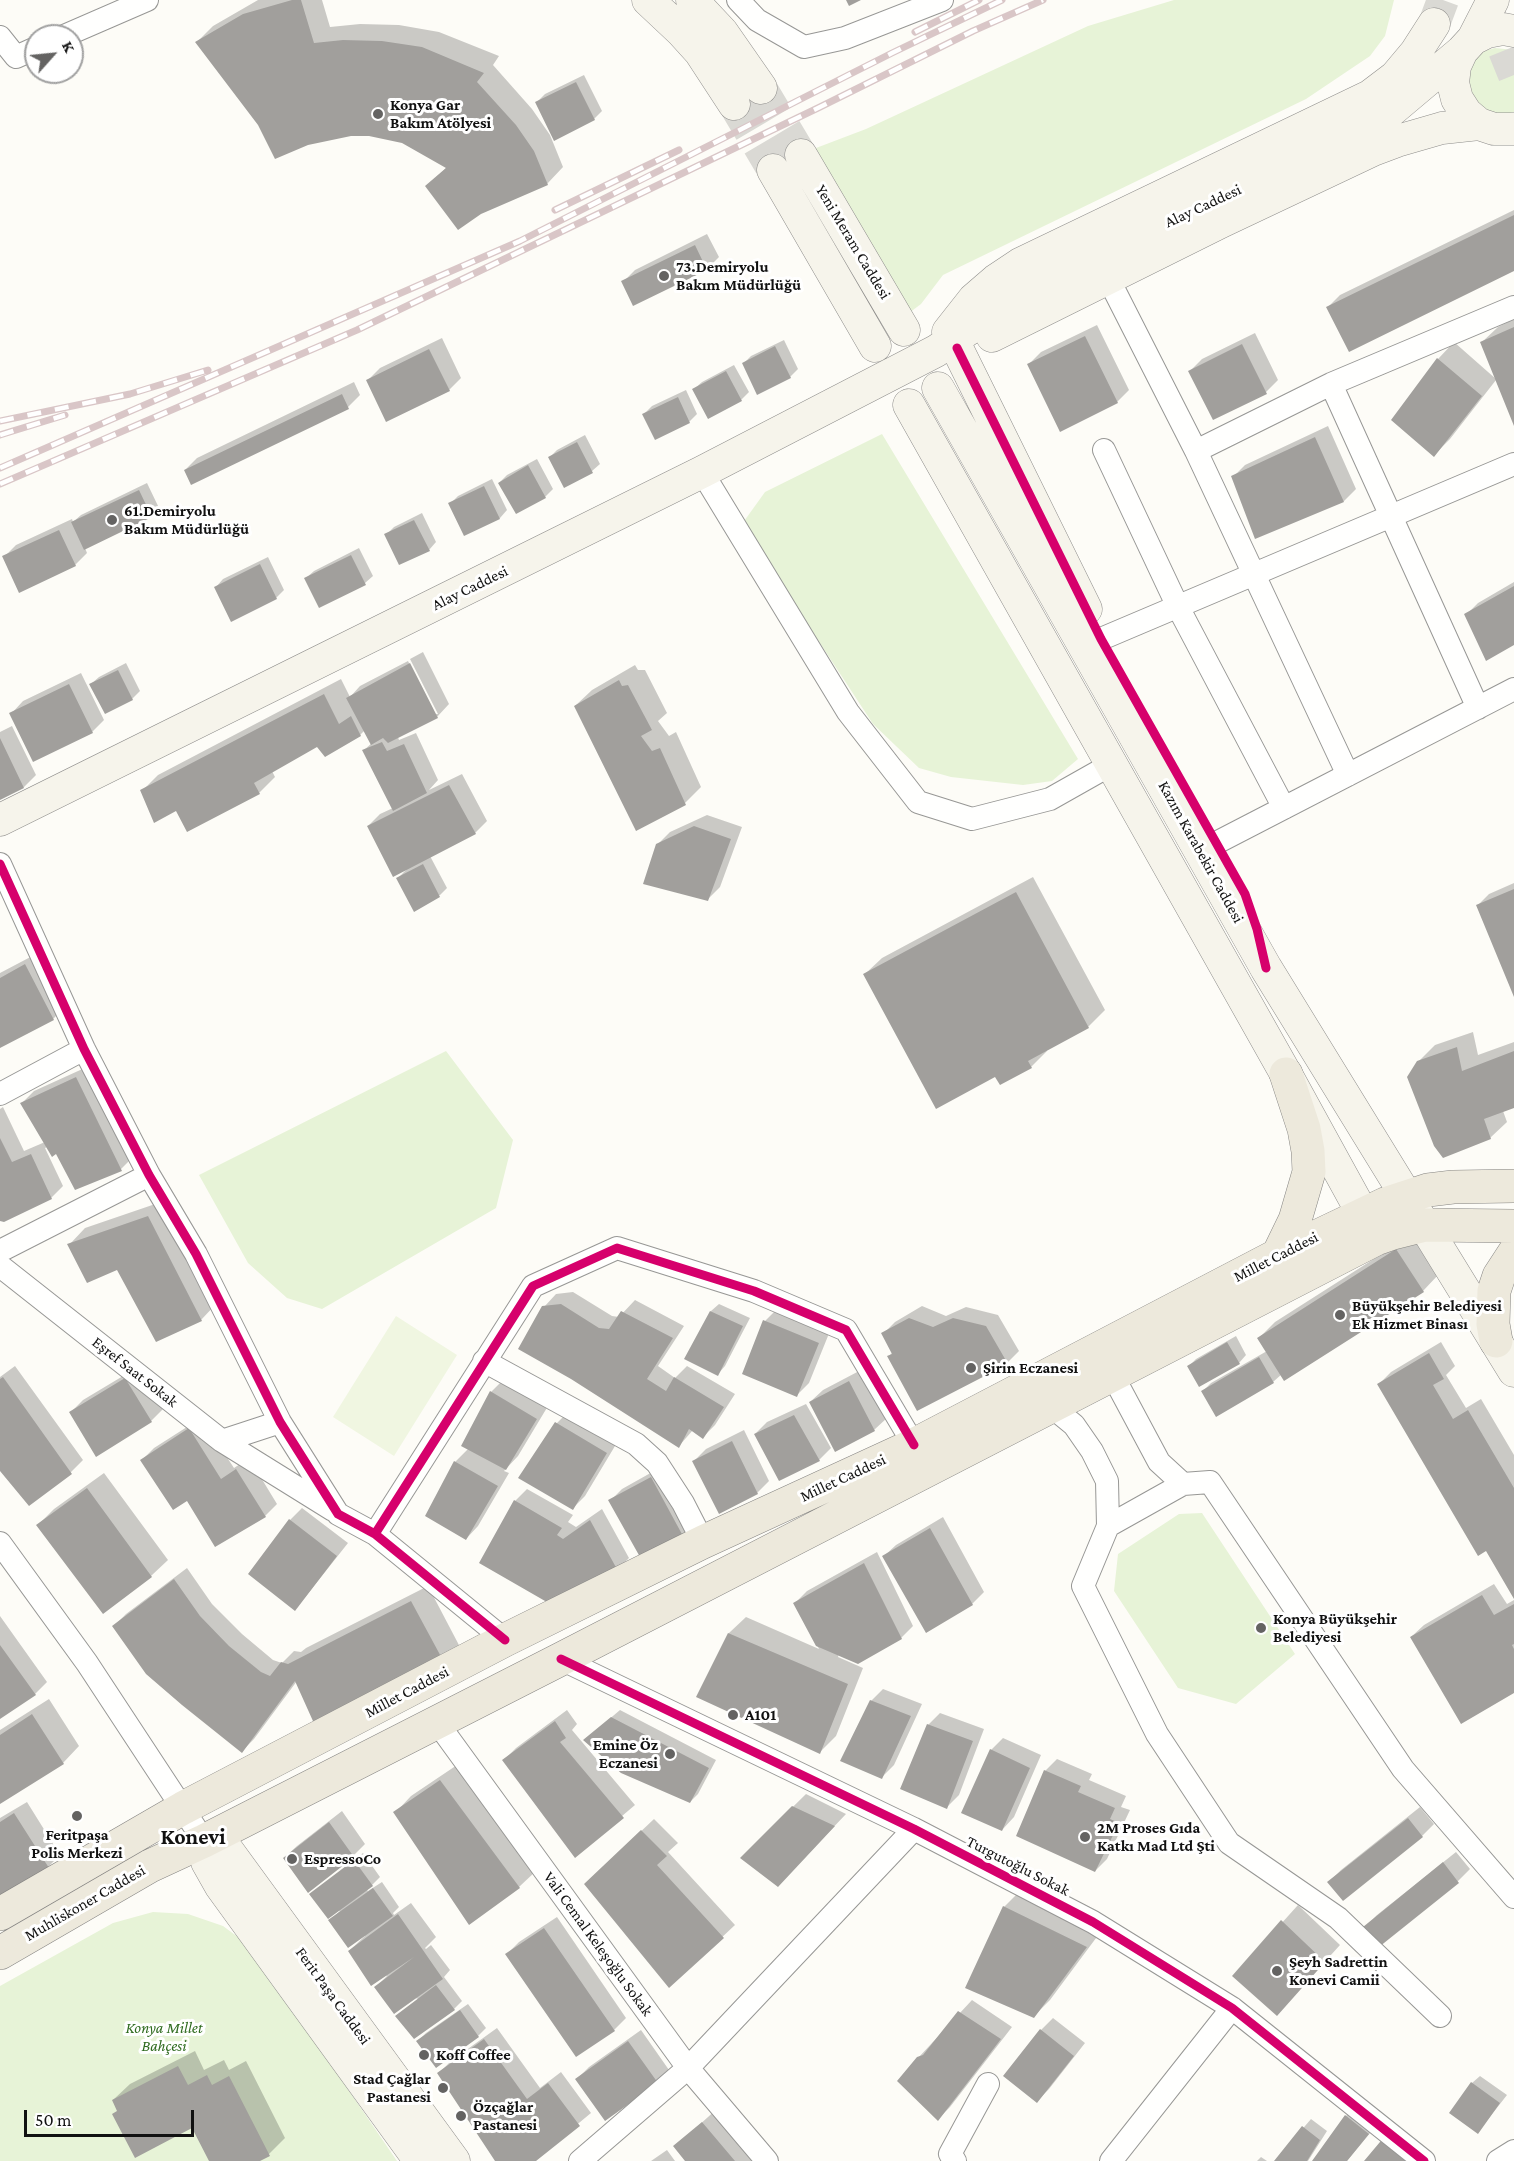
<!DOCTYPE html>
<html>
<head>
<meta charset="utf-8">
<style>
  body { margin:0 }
  #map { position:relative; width:1514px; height:2161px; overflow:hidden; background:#fdfcf7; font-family:"Crimson Pro",serif }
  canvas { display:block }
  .north { position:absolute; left:24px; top:24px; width:60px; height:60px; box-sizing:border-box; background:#fff; border:2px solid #a0a0a0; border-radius:50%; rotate:63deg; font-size:16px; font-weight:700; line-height:24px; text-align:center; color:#111 }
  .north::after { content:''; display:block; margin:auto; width:21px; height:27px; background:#646362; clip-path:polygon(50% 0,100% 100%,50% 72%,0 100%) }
  .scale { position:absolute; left:24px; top:2110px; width:170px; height:27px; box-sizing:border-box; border:3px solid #111; border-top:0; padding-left:8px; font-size:18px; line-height:21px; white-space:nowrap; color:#111; -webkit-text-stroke:4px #fff; paint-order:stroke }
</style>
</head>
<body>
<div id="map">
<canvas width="1514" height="2161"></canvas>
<div class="north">K</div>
<div class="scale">50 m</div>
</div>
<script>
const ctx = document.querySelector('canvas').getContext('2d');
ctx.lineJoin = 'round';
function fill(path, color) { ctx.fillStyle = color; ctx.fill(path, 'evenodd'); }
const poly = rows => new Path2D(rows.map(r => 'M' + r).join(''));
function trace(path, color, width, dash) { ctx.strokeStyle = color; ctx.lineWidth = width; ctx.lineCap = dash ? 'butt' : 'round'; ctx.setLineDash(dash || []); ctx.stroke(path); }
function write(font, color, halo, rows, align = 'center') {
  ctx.font = font + ' "Crimson Pro",serif'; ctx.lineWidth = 6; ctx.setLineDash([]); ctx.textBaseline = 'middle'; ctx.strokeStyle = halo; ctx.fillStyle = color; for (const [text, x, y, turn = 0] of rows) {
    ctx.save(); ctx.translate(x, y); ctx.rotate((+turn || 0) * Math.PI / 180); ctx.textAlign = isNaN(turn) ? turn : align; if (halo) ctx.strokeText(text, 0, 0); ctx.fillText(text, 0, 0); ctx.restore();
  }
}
fill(poly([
  [1174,0,1394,0,1385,36,1370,56,1306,99,943,275,921,304,905,316,795,156,866,129,1088,26],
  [1495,48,1514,50,1514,112,1501,115,1480,108,1468,89,1469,68,1475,58,1484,51],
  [882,434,1078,759,1052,781,1023,785,951,777,919,768,873,724,742,524,765,492],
  [446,1051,513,1140,496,1208,322,1309,287,1298,248,1263,199,1175],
  [1202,1513,1295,1654,1236,1704,1178,1688,1114,1591,1118,1554,1179,1514],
  [153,1912,188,1914,223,1926,250,1946,397,2161,0,2161,0,1986,113,1923]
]), '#e7f3d7');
fill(poly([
  [396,1316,457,1355,394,1456,333,1417]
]), '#f0f6e1');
fill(poly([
  [258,0,322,0,330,27,360,24,399,25,439,32,499,56,493,65,532,109,550,135,563,167,547,184,427,186,447,167,402,142,369,134,259,124,197,42,213,26],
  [584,75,602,111,594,119,537,102,545,94],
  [1514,210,1514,269,1328,307,1340,295],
  [707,234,719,257,707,269,634,304,623,282,635,270],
  [1514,319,1514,423,1496,380,1450,439,1434,455,1393,420,1438,359,1454,342,1496,379,1481,343,1498,327],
  [1097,325,1129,390,1117,402,1029,364,1041,352],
  [1255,333,1278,380,1266,392,1190,371,1202,359],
  [442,338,461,378,449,390,368,380,380,368],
  [784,340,798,369,790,377,743,364,751,356],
  [734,365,749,392,741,400,694,389,702,382],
  [354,382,360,395,348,407,185,470,197,458],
  [686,390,697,414,689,422,644,414,652,406],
  [1328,426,1356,489,1344,501,1233,477,1245,465],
  [585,435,600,464,592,471,564,486,549,458,557,450],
  [537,459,553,489,545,497,516,512,499,483,507,475],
  [492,479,507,510,500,518,465,534,450,504,458,496],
  [147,483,159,508,151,516,85,548,87,553,75,565,4,557,16,545,72,519,73,522,81,515],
  [422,513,436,542,429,550,386,535,394,527],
  [359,548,373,576,365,583,320,606,306,578,314,571],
  [268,557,284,590,276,598,216,587,223,579],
  [1514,582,1514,644,1466,615,1478,603],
  [423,652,449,704,437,717,398,737,399,740,416,733,438,780,429,790,462,774,487,821,475,833,430,856,447,888,440,895,414,910,398,878,407,869,368,826,380,814,393,808,364,750,372,743,365,730,360,735,317,745,272,771,275,777,259,793,177,809,142,791,158,775,341,679,350,697,360,686,408,661,434,714,438,714,410,659],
  [126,663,140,691,132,699,91,684,99,677],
  [635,665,638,670,645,670,667,713,658,721,669,736,676,732,701,787,685,803,575,706,592,690],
  [81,673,104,720,92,732,11,714,23,701],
  [12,726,36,775,24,787,0,799,0,732],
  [707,815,742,827,720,887,708,899,657,845,670,832],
  [1033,877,1105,1010,1088,1027,1046,1049,1047,1051,1031,1067,996,1075,865,974,882,958],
  [1514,883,1514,993,1477,906,1489,894],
  [38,953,65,1007,53,1019,0,1046,0,973],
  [1473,1032,1478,1055,1514,1042,1514,1107,1503,1111,1507,1122,1490,1138,1418,1062,1435,1045],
  [89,1066,133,1157,121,1169,57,1152,47,1147,45,1148,63,1186,51,1198,0,1220,0,1109,3,1107,24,1151,45,1142,22,1103,34,1091],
  [164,1201,217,1303,201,1320,118,1268,69,1245,85,1228],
  [1413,1234,1439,1274,1423,1291,1282,1374,1273,1382,1203,1391,1211,1383,1267,1351,1259,1338,1275,1322],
  [573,1292,612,1316,619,1317,635,1300,684,1326,658,1366,675,1378,687,1366,735,1394,715,1425,703,1437,693,1430,679,1446,544,1307,556,1294],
  [719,1304,750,1318,725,1366,718,1374,711,1311],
  [922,1306,946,1316,966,1307,998,1315,1019,1351,1007,1363,889,1356,893,1352,883,1334,895,1322],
  [777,1309,830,1331,809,1383,797,1395,765,1321],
  [1236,1336,1246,1355,1239,1363,1189,1366,1196,1359],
  [1441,1342,1455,1366,1446,1375,1466,1408,1481,1399,1514,1455,1514,1596,1487,1549,1379,1384,1391,1372],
  [15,1366,83,1460,71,1472,29,1504,0,1468,0,1377],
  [138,1367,163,1409,151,1421,71,1412,83,1400],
  [861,1370,887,1418,874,1430,836,1450,810,1402,823,1390],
  [503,1380,548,1406,518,1456,504,1471,509,1473,478,1526,466,1539,455,1462,469,1448,491,1392],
  [806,1404,831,1448,819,1460,755,1434,767,1422],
  [569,1411,618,1441,585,1496,573,1508,520,1478,557,1423],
  [201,1418,234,1468,249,1458,277,1504,265,1516,188,1499,142,1460,154,1448],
  [744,1430,769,1481,757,1493,694,1461,706,1449],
  [663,1466,694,1523,682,1535,610,1501,622,1489],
  [104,1473,168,1560,151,1576,103,1612,38,1525,54,1509],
  [527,1489,573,1515,568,1522,576,1527,602,1509,629,1558,617,1570,552,1604,515,1501],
  [302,1508,348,1543,306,1596,294,1609,290,1520],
  [943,1517,984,1592,972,1604,883,1557,896,1545],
  [877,1552,913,1626,901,1638,839,1654,838,1657,863,1668,836,1736,820,1752,698,1696,729,1633,746,1617,819,1649,795,1603,807,1591],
  [187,1568,212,1604,242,1634,273,1660,282,1663,294,1651,301,1652,306,1648,428,1586,460,1647,444,1663,297,1681,254,1739,242,1751,114,1626,126,1614],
  [1494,1584,1507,1604,1514,1600,1514,1691,1411,1637,1424,1625],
  [0,1616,47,1682,35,1694,0,1717],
  [883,1689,922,1704,894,1765,882,1777,871,1701],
  [49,1699,79,1746,63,1763,0,1803,0,1730],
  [567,1710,577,1724,572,1730,635,1805,575,1856,504,1760,516,1748],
  [620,1710,716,1760,698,1794,690,1802,593,1733],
  [940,1713,984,1729,959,1795,947,1807,928,1725],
  [1003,1738,1041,1755,1014,1817,1002,1830,991,1750],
  [1057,1759,1092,1774,1089,1780,1126,1796,1121,1807,1130,1810,1107,1859,1095,1871,1045,1771],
  [457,1765,536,1871,519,1887,469,1923,395,1813,411,1796],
  [806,1794,846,1814,790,1873,742,1857],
  [27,1802,60,1855,48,1867,0,1897,0,1818],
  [1420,1807,1434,1824,1422,1836,1343,1899,1329,1882,1341,1870],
  [342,1811,365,1844,353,1856,284,1858,297,1846],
  [654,1819,678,1843,668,1852,735,1925,670,1986,598,1872],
  [1456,1852,1470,1869,1458,1881,1379,1945,1365,1927,1377,1915],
  [363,1853,380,1877,367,1890,368,1891,382,1882,399,1907,393,1913,394,1915,411,1903,436,1937,425,1948,426,1949,431,1945,450,1970,444,1977,462,2001,454,2009,376,1987,387,1976,349,1951,365,1936,330,1920,340,1911,311,1894],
  [1020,1891,1102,1930,1050,2000,1034,2016,1004,1907],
  [1298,1905,1340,1945,1293,1997,1234,1976],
  [557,1917,626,2018,614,2030,507,1954,519,1942],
  [972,2000,1012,2027,950,2107,938,2119,918,2058],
  [468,2004,486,2028,478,2036,418,2041,426,2033],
  [1053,2018,1085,2043,1049,2089,1037,2101,1041,2030],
  [497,2028,540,2088,561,2072,591,2113,533,2161,497,2161,439,2073,451,2061],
  [641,2030,669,2070,657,2082,577,2079,589,2067],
  [195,2051,204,2070,224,2060,229,2070,246,2061,285,2138,269,2154,256,2161,210,2161,193,2126,118,2110,113,2100,130,2084],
  [1480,2076,1507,2095,1478,2132,1472,2083],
  [1358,2104,1380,2121,1347,2161,1314,2161,1346,2116],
  [719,2107,765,2161,687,2161,675,2147],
  [1311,2119,1327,2131,1308,2161,1275,2161],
  [667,2150,675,2161,651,2161],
  [1261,2157,1267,2161,1257,2161]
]), '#0003');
fill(poly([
  [292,0,301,0,314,43,343,40,382,41,422,47,484,73,477,82,516,125,534,151,548,185,481,214,458,230,425,186,446,168,402,143,369,136,351,136,308,145,275,159,258,125,195,42,243,14],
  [846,0,861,0,849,6],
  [576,82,595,120,554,141,535,102],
  [1514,215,1514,271,1349,352,1326,307],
  [695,245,707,270,633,306,621,281],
  [1514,327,1514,426,1480,342],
  [1085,336,1118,403,1060,432,1027,364],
  [1242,344,1267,394,1213,420,1188,371],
  [775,346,791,378,757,395,742,363],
  [429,349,450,391,386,422,366,380],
  [1437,358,1482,396,1434,457,1391,420],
  [726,371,742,401,708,419,692,389],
  [342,394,349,409,191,485,184,470],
  [678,397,690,423,655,440,642,414],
  [1315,437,1344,502,1255,539,1231,476],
  [577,442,593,473,564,488,548,457],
  [528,465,546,498,516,514,498,483],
  [484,486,500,519,464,536,448,503],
  [139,490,152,517,84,550,71,522],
  [414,520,430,551,399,565,384,534],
  [59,530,76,566,19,593,2,556],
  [351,555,366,585,319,608,304,578],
  [260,564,277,599,231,622,214,587],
  [1514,586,1514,645,1486,661,1464,614],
  [410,663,438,718,388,743,383,738,371,745,346,698],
  [118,670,133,700,105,714,89,684],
  [619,680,622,686,628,685,652,730,641,736,652,751,660,748,686,805,636,831,574,706],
  [69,684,93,733,33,762,9,713],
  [324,694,339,724,351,716,361,736,325,757,317,747,254,783,260,794,187,832,176,811,154,823,140,790],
  [0,738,24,788,0,800],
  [382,742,387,751,404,744,427,793,393,811,362,750],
  [449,785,476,834,393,877,367,826],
  [694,826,731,839,708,901,643,884,656,844],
  [423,864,440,897,414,912,396,878],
  [1514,889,1514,997,1476,905],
  [1016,892,1089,1028,1028,1061,1032,1068,1000,1085,995,1077,936,1109,863,974],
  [25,964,54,1020,0,1048,0,978],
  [1457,1047,1462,1071,1514,1051,1514,1108,1484,1119,1491,1139,1443,1158,1434,1146,1407,1077,1417,1061],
  [76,1077,122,1171,75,1190,56,1154,52,1157,20,1103],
  [0,1138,12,1162,31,1154,52,1199,4,1222,0,1221],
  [148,1216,202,1321,156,1342,117,1270,87,1283,67,1244],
  [1396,1249,1424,1292,1284,1381,1257,1338],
  [561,1304,599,1328,609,1329,621,1311,673,1338,647,1379,666,1391,674,1377,724,1407,703,1439,689,1429,679,1448,571,1379,518,1349,542,1306],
  [710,1311,743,1326,718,1376,684,1359],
  [909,1318,933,1327,953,1318,986,1326,1008,1364,917,1411,887,1356,892,1354,881,1333],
  [763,1320,819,1343,797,1397,742,1374],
  [1227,1342,1240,1364,1199,1387,1187,1366],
  [1429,1353,1444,1379,1433,1385,1453,1419,1468,1410,1514,1488,1514,1599,1486,1551,1478,1556,1377,1384],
  [1259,1357,1274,1383,1216,1417,1201,1391],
  [3,1377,72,1474,29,1506,0,1471,0,1379],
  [125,1378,152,1422,96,1457,69,1412],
  [849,1381,875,1431,835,1452,809,1402],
  [490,1391,537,1419,506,1470,461,1446],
  [794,1415,820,1461,779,1481,754,1434],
  [555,1422,607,1453,573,1510,518,1478],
  [189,1428,221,1479,236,1469,266,1517,215,1547,187,1501,173,1510,140,1460],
  [732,1441,758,1494,719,1514,692,1461],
  [454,1461,498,1486,466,1540,425,1516],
  [651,1477,683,1536,640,1557,608,1500],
  [87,1488,152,1577,103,1614,36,1525],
  [514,1500,562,1528,557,1535,563,1539,590,1520,618,1571,552,1605,479,1563],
  [289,1519,337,1556,295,1611,248,1574],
  [930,1528,973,1605,926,1633,882,1556],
  [864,1563,902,1639,858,1664,816,1646,793,1603],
  [174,1579,200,1616,229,1646,261,1672,270,1676,281,1662,288,1664,411,1601,445,1664,317,1730,295,1681,242,1753,182,1705,146,1674,112,1626],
  [1482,1595,1494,1615,1514,1604,1514,1644,1512,1645,1514,1649,1514,1693,1461,1724,1410,1637],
  [728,1633,848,1684,820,1754,696,1697],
  [0,1645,36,1695,0,1719],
  [870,1700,911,1716,882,1779,840,1761],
  [32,1714,64,1764,0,1804,0,1735],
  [611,1717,709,1768,690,1803,621,1773,583,1740],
  [555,1721,566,1738,560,1742,624,1818,575,1858,502,1760],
  [927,1724,973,1741,947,1809,900,1789],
  [990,1749,1030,1768,1002,1831,961,1813],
  [1044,1770,1081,1786,1078,1792,1115,1808,1110,1819,1119,1823,1095,1872,1016,1836],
  [440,1780,520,1888,469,1925,393,1812],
  [792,1806,835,1826,778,1887,740,1858],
  [14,1813,49,1868,0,1899,0,1822],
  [1408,1818,1423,1837,1343,1901,1327,1882],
  [329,1822,354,1857,308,1893,283,1858],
  [641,1830,667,1856,657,1865,724,1938,669,1988,584,1884],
  [354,1860,373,1886,328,1919,309,1894],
  [1443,1862,1459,1883,1379,1947,1363,1927],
  [373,1888,393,1916,348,1948,328,1920],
  [1003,1906,1087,1947,1034,2018,965,1988],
  [398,1914,443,1979,394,2014,374,1987,414,1957,371,1986,348,1951],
  [1281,1920,1325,1962,1277,2016,1232,1976],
  [544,1928,615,2031,576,2057,505,1954],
  [436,1985,455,2010,414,2039,395,2016],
  [460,2010,479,2037,436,2068,416,2041],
  [958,2011,1001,2039,938,2121,897,2081,917,2057,923,2055],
  [1040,2029,1074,2056,1037,2103,1003,2076],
  [484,2039,527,2099,548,2083,580,2126,536,2161,495,2161,437,2073],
  [628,2041,658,2083,605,2121,575,2079],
  [178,2066,188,2085,207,2075,212,2085,229,2076,270,2156,260,2161,209,2161,192,2128,135,2158,112,2114,117,2111,112,2100],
  [1471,2082,1500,2103,1478,2134,1449,2113],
  [1345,2115,1369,2134,1347,2161,1312,2161],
  [702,2122,735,2161,685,2161,673,2146],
  [1302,2126,1320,2140,1307,2161,1274,2161],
  [1385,2136,1414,2161,1364,2161]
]), '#a19f9c');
trace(poly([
  [1486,6,1514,75],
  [1434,24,1443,0],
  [761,88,801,155],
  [734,104,773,170]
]), '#dad9d4', 32, [32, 16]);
const street = poly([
  [738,0,757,20,804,47,845,38,942,0],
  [64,36,147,0],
  [0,37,16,57,36,48],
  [1108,278,1196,451,1348,775],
  [1331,384,1478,708],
  [1104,450,1178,607,1284,808],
  [1196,451,1331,384,1514,307],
  [702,472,848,712,918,802,972,819,1050,799,1112,764],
  [1101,639,1514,464],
  [1216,843,1514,689],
  [0,864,84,1049,149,1175,196,1254,280,1422,338,1514,375,1534,505,1640],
  [0,1094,84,1049],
  [0,1251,149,1175],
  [0,1266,222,1441,280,1422],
  [484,1361,636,1444,657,1463,683,1503,703,1542],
  [1113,1376,1159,1462,1183,1484,1210,1482,1403,1769,1514,1897],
  [1052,1407,1074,1425,1092,1451,1107,1481,1108,1526],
  [222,1441,333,1510],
  [1183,1484,1108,1526,1083,1586,1157,1734,1229,1843,1338,1918,1440,2016],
  [375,1534,533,1286,617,1248,754,1291,846,1330,914,1445],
  [0,1543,87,1663,204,1841],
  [561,1659,914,1829,1093,1922,1232,2008,1424,2161],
  [436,1721,688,2068,767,2161],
  [580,2161,688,2068,914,1829],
  [955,2161,950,2154,988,2084],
  [1111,2161,1232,2008],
  [1498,2161,1514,2151]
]);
const secondary = poly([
  [648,0,681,31,700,52,734,104],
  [692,0,722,32,761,88],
  [1514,31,1503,29,1487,32,1473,39,1462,51,1455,66,1453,83,1457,99,1466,113,1479,124,1494,129,1514,129],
  [1473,39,1493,0],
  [801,155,904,330],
  [773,170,875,346],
  [948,332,974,299,996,280,1020,264,1370,96,1395,77,1416,52,1434,24],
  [992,336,1221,222,1373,150,1397,141,1442,128,1479,124],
  [957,348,1086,609],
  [938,388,1266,968,1514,1371],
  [909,405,1286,1074,1376,1238],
  [0,820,702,472,936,351,990,315,1061,276,1163,225,1333,146,1386,115,1462,51],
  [204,1841,228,1851,454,2161],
  [204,1841,207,1862,220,1885,420,2161]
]);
const primary = poly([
  [1278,1255,1295,1220,1309,1172,1308,1151,1304,1129,1286,1074],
  [1496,1341,1493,1324,1494,1291,1499,1276,1514,1253],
  [0,1914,183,1808,505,1640,703,1542,914,1445,1278,1255,1341,1225,1385,1204,1428,1190,1453,1187,1514,1186],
  [0,1953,150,1866,204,1841,561,1659,1376,1239,1393,1233,1425,1225,1514,1226]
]);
trace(street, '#979795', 24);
trace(secondary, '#8e8d8b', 33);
trace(primary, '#858482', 34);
trace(street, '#fffffe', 22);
trace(secondary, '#f6f4eb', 32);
trace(primary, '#ede9dc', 33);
const rail = poly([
  [915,32,979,0],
  [555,210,679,150],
  [0,421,130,394,208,370],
  [0,435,65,415],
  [0,468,520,241,892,53,1002,0],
  [0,484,357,330,820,107,973,31,1043,0]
]);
trace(rail, '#d9c6c7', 7);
trace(rail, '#fff', 4.5, [14]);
trace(poly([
  [957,348,1101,639,1245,894,1257,929,1266,968],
  [0,864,84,1049,149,1175,196,1254,280,1422,338,1514,375,1534,505,1640],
  [375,1534,533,1286,617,1248,754,1291,846,1330,914,1445],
  [561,1659,914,1829,1093,1922,1232,2008,1424,2161]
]), '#d6006c', 9);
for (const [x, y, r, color] of [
  [378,114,6,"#646362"],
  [664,276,6,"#646362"],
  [112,520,6,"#646362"],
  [1340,1315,6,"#646362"],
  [971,1368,6,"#646362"],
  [1261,1628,6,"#646362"],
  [733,1715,6,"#646362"],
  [670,1754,6,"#646362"],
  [77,1816,6,"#646362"],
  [1085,1837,6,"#646362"],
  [292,1859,6,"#646362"],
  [1277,1971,6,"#646362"],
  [424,2055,6,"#646362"],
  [443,2088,6,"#646362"],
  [461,2116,6,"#646362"]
]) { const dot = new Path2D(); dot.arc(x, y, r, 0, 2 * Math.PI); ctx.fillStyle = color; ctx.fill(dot); trace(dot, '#fff', 2); }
write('bold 16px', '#111', '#fff', [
  ["Konya Gar",390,105],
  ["Bakım Atölyesi",390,123],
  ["73.Demiryolu",676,267],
  ["Bakım Müdürlüğü",676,285],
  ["61.Demiryolu",124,511],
  ["Bakım Müdürlüğü",124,529],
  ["Büyükşehir Belediyesi",1352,1306],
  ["Ek Hizmet Binası",1352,1324],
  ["Şirin Eczanesi",983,1368],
  ["Konya Büyükşehir",1273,1619],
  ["Belediyesi",1273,1637],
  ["A101",745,1715],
  ["Emine Öz",658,1745,"right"],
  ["Eczanesi",658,1763,"right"],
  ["2M Proses Gıda",1097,1828],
  ["Katkı Mad Ltd Şti",1097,1846],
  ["Feritpaşa",77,1835,"center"],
  ["Polis Merkezi",77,1853,"center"],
  ["EspressoCo",304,1859],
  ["Şeyh Sadrettin",1289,1962],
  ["Konevi Camii",1289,1980],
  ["Koff Coffee",436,2055],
  ["Stad Çağlar",431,2079,"right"],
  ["Pastanesi",431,2097,"right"],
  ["Özçağlar",473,2107],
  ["Pastanesi",473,2125]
], 'left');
write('16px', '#111', '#fff', [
  ["Alay Caddesi",1203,206,-25],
  ["Yeni Meram Caddesi",853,242,59],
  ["Alay Caddesi",470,588,-26],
  ["Kazım Karabekir Caddesi",1201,852,61],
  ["Millet Caddesi",1276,1257,-27],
  ["Eşref Saat Sokak",135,1372,38],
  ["Millet Caddesi",843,1478,-25],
  ["Millet Caddesi",407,1692,-28],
  ["Turgutoğlu Sokak",1018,1866,27],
  ["Muhliskoner Caddesi",85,1903,-30],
  ["Vali Cemal Keleşoğlu Sokak",598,1944,54],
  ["Ferit Paşa Caddesi",333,1996,54]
]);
write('italic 16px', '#2f6b1f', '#fff', [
  ["Konya Millet",164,2028],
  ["Bahçesi",164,2046]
]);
write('bold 22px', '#111', '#fff', [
  ["Konevi",193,1837]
]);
</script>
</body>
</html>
